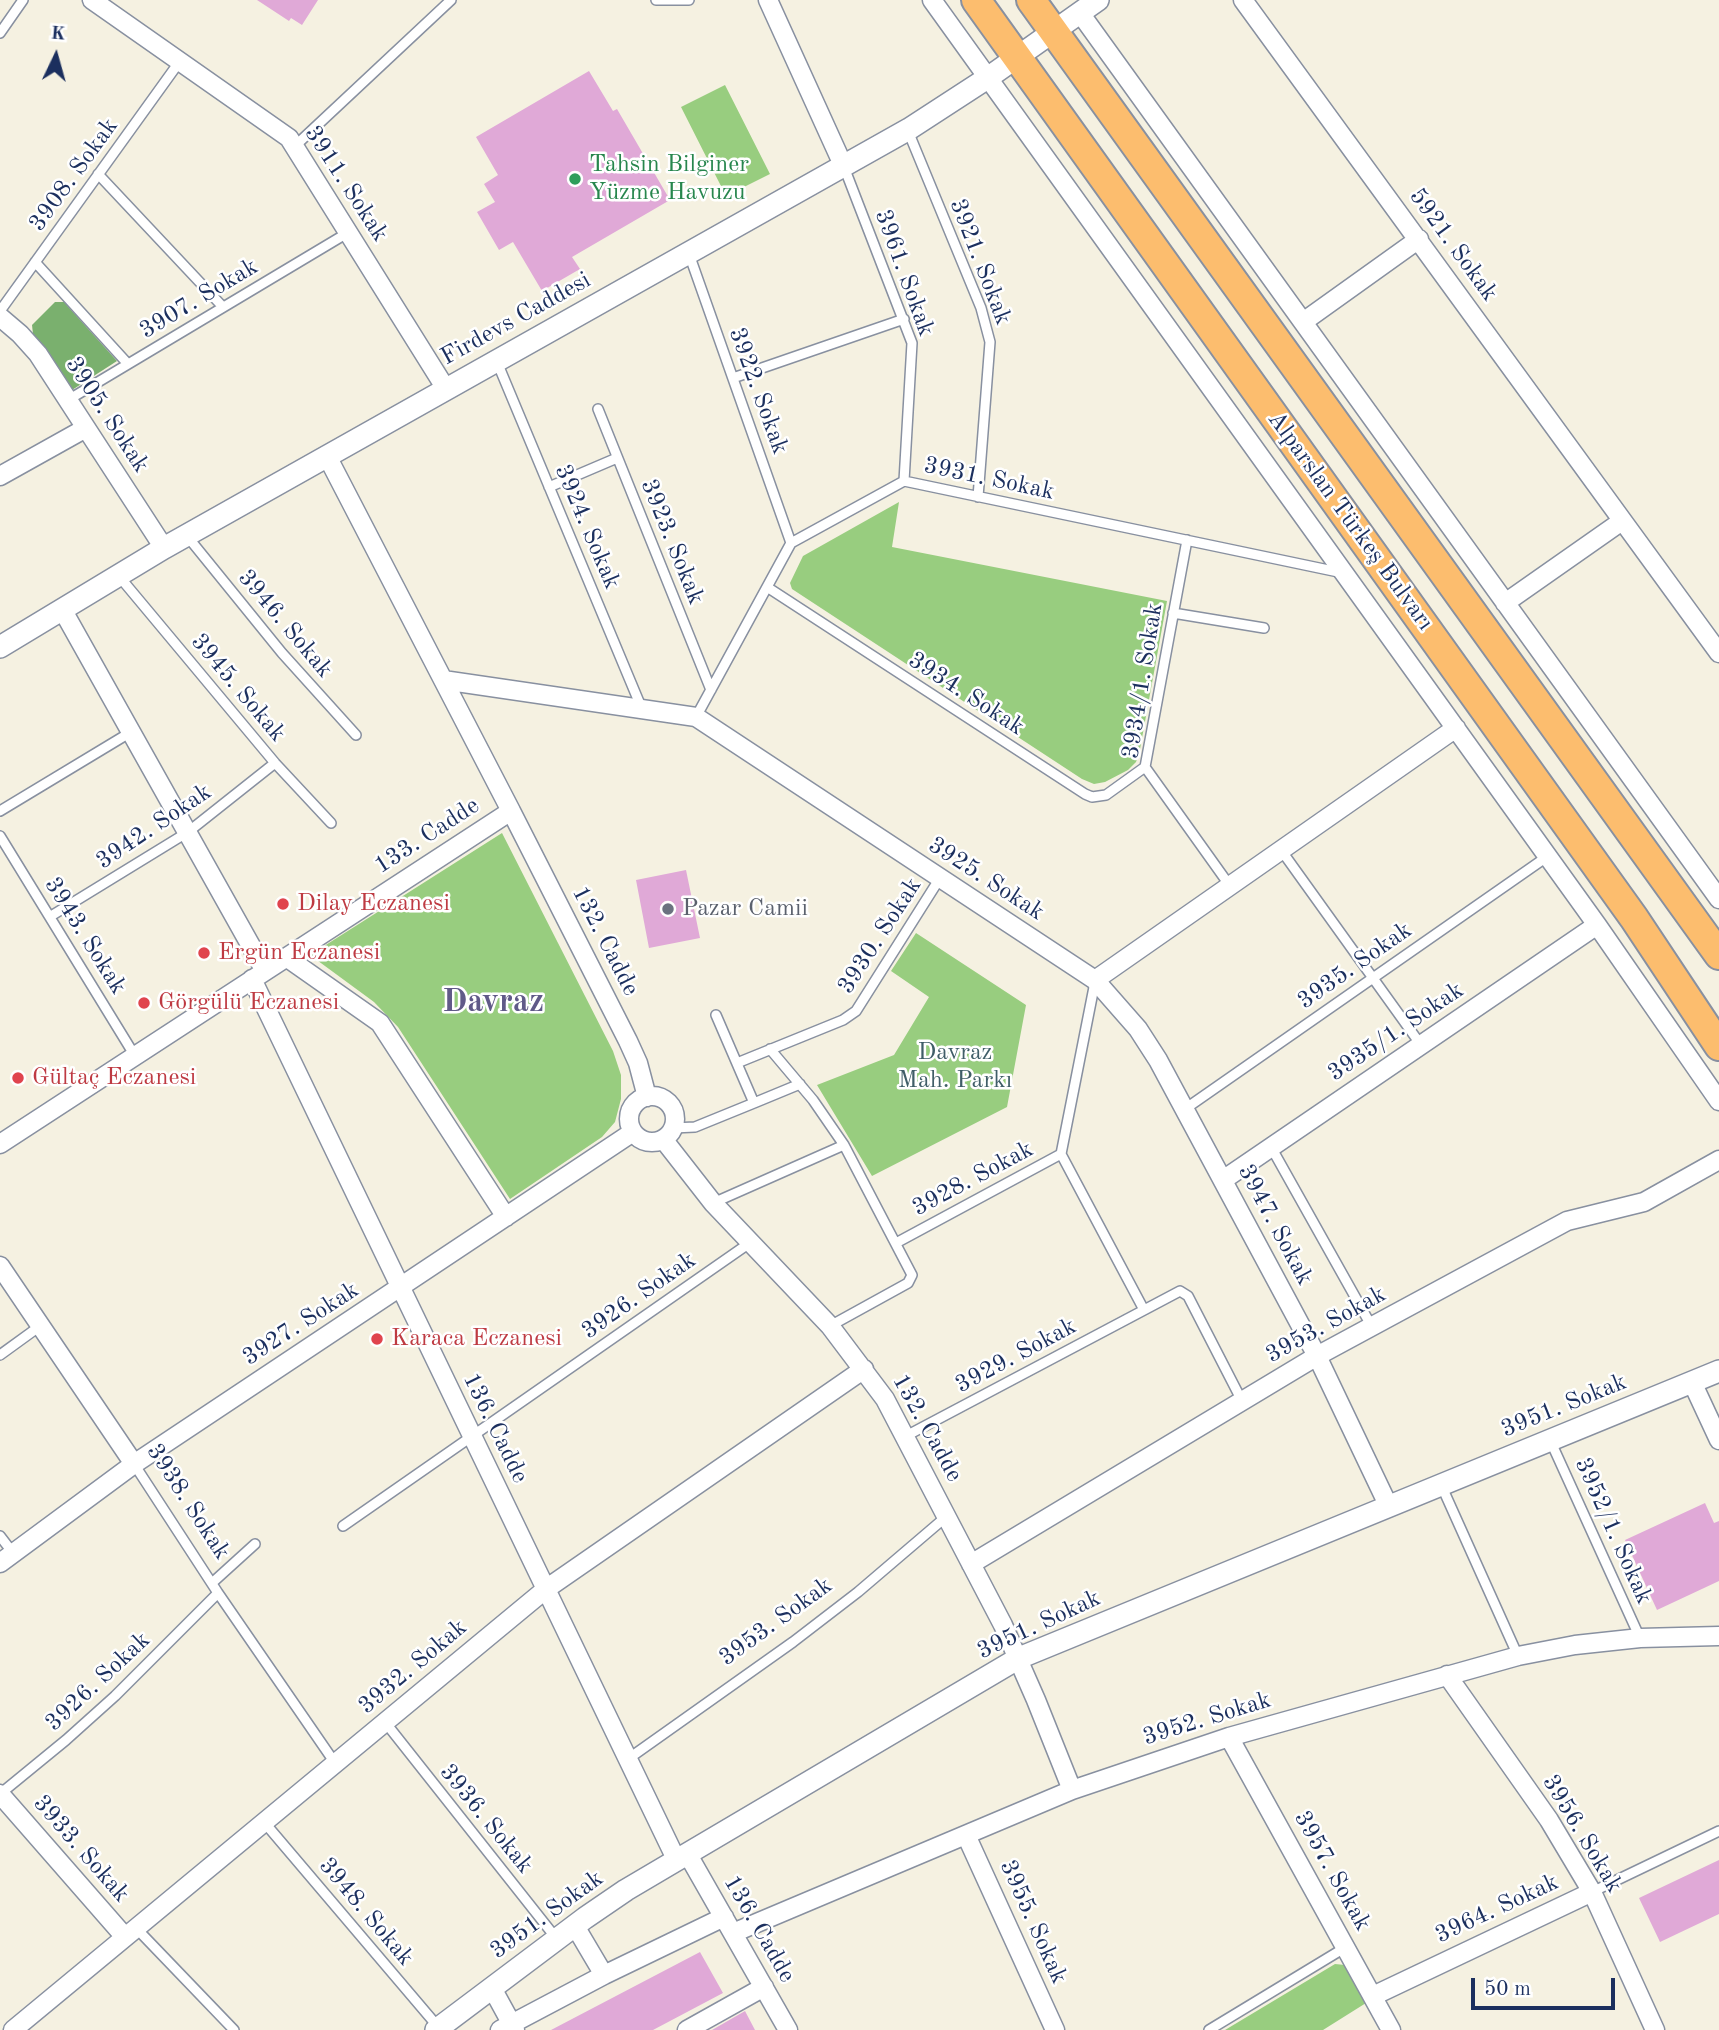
<!DOCTYPE html>
<html>
<head>
<meta charset="utf-8">
<style>
  body { margin:0 }
  #map { position:relative; width:1719px; height:2030px; overflow:hidden; background:#f5f1e1; font-family:"Old Standard TT",serif }
  canvas { display:block }
  .north { position:absolute; left:21px; top:21px; width:70px; height:70px; -webkit-text-stroke:5px #fff; paint-order:stroke; rotate:5deg; font-size:19px; font-weight:700; line-height:28px; text-align:center; color:#1b2f5e }
  .north::after { content:''; display:block; margin:auto; width:24px; height:32px; background:#1b2f5e; clip-path:polygon(50% 0,100% 100%,50% 72%,0 100%) }
  .scale { position:absolute; left:1471px; top:1978px; width:144px; height:32px; box-sizing:border-box; border:4px solid #1b2f5e; border-top:0; padding-left:9px; font-size:21px; line-height:24px; white-space:nowrap; color:#1b2f5e; -webkit-text-stroke:5px #fff; paint-order:stroke }
</style>
</head>
<body>
<div id="map">
<canvas width="1719" height="2030"></canvas>
<div class="north">K</div>
<div class="scale">50 m</div>
</div>
<script>
const ctx = document.querySelector('canvas').getContext('2d');
ctx.lineJoin = 'round';
function fill(path, color) { ctx.fillStyle = color; ctx.fill(path, 'evenodd'); }
const poly = rows => new Path2D(rows.map(r => 'M' + r).join(''));
function trace(path, color, width, dash) { ctx.strokeStyle = color; ctx.lineWidth = width; ctx.lineCap = dash ? 'butt' : 'round'; ctx.setLineDash(dash || []); ctx.stroke(path); }
function write(font, color, halo, rows, align = 'center') {
  ctx.font = font + ' "Old Standard TT",serif'; ctx.lineWidth = 5; ctx.setLineDash([]); ctx.textBaseline = 'middle'; ctx.strokeStyle = halo; ctx.fillStyle = color; for (const [text, x, y, turn = 0] of rows) {
    ctx.save(); ctx.translate(x, y); ctx.rotate((+turn || 0) * Math.PI / 180); ctx.textAlign = isNaN(turn) ? turn : align; if (halo) ctx.strokeText(text, 0, 0); ctx.fillText(text, 0, 0); ctx.restore();
  }
}
fill(poly([
  [725,85,770,174,726,196,681,107],
  [899,502,892,547,1167,601,1140,749,1136,762,1128,770,1105,782,1094,784,1082,779,792,589,790,583,803,556],
  [502,833,613,1051,621,1075,621,1099,615,1122,602,1137,510,1199,398,1027,374,1002,310,955],
  [916,933,1026,1005,1007,1107,872,1176,817,1085,894,1055,929,997,891,971],
  [1335,1964,1345,1965,1366,2003,1323,2030,1225,2030]
]), '#98cd7f');
fill(poly([
  [55,302,64,302,117,361,72,390,33,334,32,325]
]), '#7ab06e');
fill(poly([
  [257,0,318,0,302,25,291,18,289,21],
  [589,71,613,111,617,109,670,200,572,257,580,269,542,291,513,242,499,250,477,212,495,202,484,184,498,175,476,137],
  [686,870,700,938,649,948,636,880],
  [1705,1503,1714,1523,1719,1521,1719,1581,1657,1610,1625,1540],
  [1719,1860,1719,1914,1660,1942,1639,1898],
  [700,1952,723,1993,653,2030,551,2030],
  [745,2011,755,2030,712,2030]
]), '#e0a9d7');
const service = poly([
  [656,0,689,0],
  [0,33,23,0],
  [908,131,981,308,990,342,978,497],
  [295,146,451,0],
  [844,167,912,343,904,481],
  [98,174,223,307],
  [689,254,791,543],
  [35,262,128,364],
  [0,311,180,61],
  [497,362,642,709],
  [733,378,904,319],
  [68,400,349,232],
  [598,409,711,690],
  [549,487,617,458],
  [187,536,282,653,356,735],
  [1187,540,1145,767,1230,886],
  [118,575,275,763,331,823],
  [767,587,1085,794,1092,797,1106,795,1145,767],
  [1173,613,1264,628],
  [696,717,791,543,904,481,1343,573],
  [0,811,131,732],
  [0,836,135,1056],
  [1281,850,1421,1045],
  [51,916,188,832,275,763],
  [770,1049,813,1100,844,1145,912,1275,908,1283,830,1326],
  [737,1063,843,1020,856,1011,940,878],
  [754,1103,800,1084],
  [1185,1109,1548,856],
  [673,1128,695,1127,754,1103,716,1015],
  [1271,1147,1372,1327],
  [1061,1154,1144,1310],
  [713,1203,844,1145],
  [896,1243,1061,1154,1095,982],
  [0,1355,40,1326],
  [906,1436,1180,1291,1188,1296,1242,1401],
  [1550,1440,1640,1638],
  [134,1464,218,1593,335,1763],
  [1442,1487,1518,1656],
  [343,1526,751,1242],
  [0,1536,13,1553],
  [212,1583,255,1544],
  [385,1722,556,1938],
  [628,1759,793,1642,858,1592,947,1516],
  [0,1794,66,1740,115,1696,218,1593],
  [264,1822,439,2028],
  [1592,1892,1719,1831],
  [136,1928,234,2030],
  [1209,2030,1346,1947]
]);
const minor = poly([
  [92,0,289,138,446,389],
  [768,0,843,165],
  [932,0,1597,925,1719,1101],
  [1243,0,1719,653],
  [1080,13,1719,899],
  [0,317,20,334,38,354,164,548],
  [1303,322,1419,239],
  [0,476,86,428],
  [1505,603,1622,521],
  [62,609,265,971],
  [443,680,696,717,1095,980,1456,728],
  [511,811,628,1041,638,1063,647,1097],
  [286,957,380,1023,506,1217],
  [252,979,676,1859],
  [1095,980,1138,1029,1158,1060,1317,1356,1389,1507],
  '629 1119a23 23 0 1 1 46 0a23 23 0 1 1-46 0Z',
  [663,1139,713,1203,830,1326,885,1399,1003,1625,1036,1700,1072,1790],
  [0,1144,511,811,327,456],
  [1223,1180,1597,925],
  [0,1266,134,1464],
  [1692,1382,1719,1440],
  [0,1563,134,1464,633,1132],
  [971,1564,1317,1356,1567,1221,1644,1202,1719,1160],
  [1447,1675,1549,1820,1592,1892,1655,2030],
  [1229,1737,1391,2030],
  [0,1794,125,1937],
  [966,1835,1055,2030],
  [687,1853,788,2030],
  [575,1926,604,1975,724,1917],
  [733,1933,1072,1790,1229,1737,1518,1656,1575,1645,1640,1638,1719,1636],
  [492,1988,515,2030],
  [1373,1996,1592,1892],
  [13,2030,546,1589,864,1369],
  [500,2030,604,1975],
  [687,2030,764,1987]
]);
const tertiary = poly([
  [0,647,164,548,909,129,989,77,1098,0],
  [436,2030,585,1918,626,1890,1019,1658,1719,1371]
]);
const trunk = poly([
  [976,0,1634,918,1719,1046],
  [1031,0,1719,955]
]);
trace(service, '#8890a0', 12);
trace(minor, '#8890a0', 21);
trace(tertiary, '#8890a0', 24);
trace(trunk, '#8890a0', 32);
trace(service, '#fff', 9);
trace(minor, '#fff', 18);
trace(tertiary, '#fff', 21);
trace(trunk, '#fcbd6e', 28);
for (const [x, y, r, color] of [
  [575,179,7,"#2e9e5b"],
  [283,904,7,"#e0444e"],
  [668,909,7,"#6b7280"],
  [204,953,7,"#e0444e"],
  [144,1003,7,"#e0444e"],
  [18,1078,7,"#e0444e"],
  [377,1339,7,"#e0444e"]
]) { const dot = new Path2D(); dot.arc(x, y, r, 0, 2 * Math.PI); ctx.fillStyle = color; ctx.fill(dot); trace(dot, '#fff', 2.5); }
write('24px', '#27864d', '#fff', [
  ["Tahsin Bilginer",589,165],
  ["Yüzme Havuzu",589,193]
], 'left');
write('24px', '#1b2f5e', '#fff', [
  ["3908. Sokak",74,175,-54],
  ["3911. Sokak",346,184,57],
  ["5921. Sokak",1453,245,54],
  ["3921. Sokak",980,262,69],
  ["3961. Sokak",904,273,70],
  ["3907. Sokak",199,299,-31],
  ["Firdevs Caddesi",516,319,-29],
  ["3922. Sokak",758,391,70],
  ["3905. Sokak",107,415,57],
  ["3931. Sokak",989,479,12],
  ["Alparslan Türkeş Bulvarı",1350,521,54],
  ["3924. Sokak",587,527,67],
  ["3923. Sokak",672,542,68],
  ["3946. Sokak",285,624,50],
  ["3934/1. Sokak",1143,681,-81],
  ["3945. Sokak",238,688,50],
  ["3934. Sokak",966,694,33],
  ["3942. Sokak",154,827,-34],
  ["133. Cadde",427,836,-33],
  ["3925. Sokak",986,879,33],
  ["3943. Sokak",85,936,58],
  ["3930. Sokak",880,936,-57],
  ["132. Cadde",605,941,63],
  ["3935. Sokak",1355,966,-35],
  ["3935/1. Sokak",1396,1032,-34],
  ["3928. Sokak",973,1179,-28],
  ["3947. Sokak",1275,1225,62],
  ["3926. Sokak",639,1296,-35],
  ["3927. Sokak",301,1324,-33],
  ["3953. Sokak",1326,1325,-29],
  ["3929. Sokak",1016,1356,-28],
  ["3951. Sokak",1564,1406,-22],
  ["136. Cadde",495,1428,64],
  ["132. Cadde",927,1428,61],
  ["3938. Sokak",188,1502,57],
  ["3952/1. Sokak",1613,1531,66],
  ["3953. Sokak",776,1622,-36],
  ["3951. Sokak",1039,1625,-25],
  ["3932. Sokak",413,1667,-40],
  ["3926. Sokak",98,1682,-43],
  ["3952. Sokak",1207,1719,-17],
  ["3936. Sokak",486,1819,51],
  ["3956. Sokak",1582,1834,59],
  ["3933. Sokak",81,1849,49],
  ["3957. Sokak",1332,1871,61],
  ["3964. Sokak",1497,1909,-25],
  ["3948. Sokak",366,1912,50],
  ["3951. Sokak",547,1915,-36],
  ["3955. Sokak",1033,1922,66],
  ["136. Cadde",759,1929,60]
]);
write('24px', '#be3a42', '#fff', [
  ["Dilay Eczanesi",297,904],
  ["Ergün Eczanesi",218,953],
  ["Görgülü Eczanesi",158,1003],
  ["Gültaç Eczanesi",32,1078],
  ["Karaca Eczanesi",391,1339]
], 'left');
write('24px', '#5b616d', '#fff', [
  ["Pazar Camii",682,909]
], 'left');
write('24px', '#405e68', '#fff', [
  ["Davraz",955,1053],
  ["Mah. Parkı",955,1081]
]);
write('bold 32px', '#605a88', '#fff', [
  ["Davraz",493,1003]
]);
</script>
</body>
</html>
